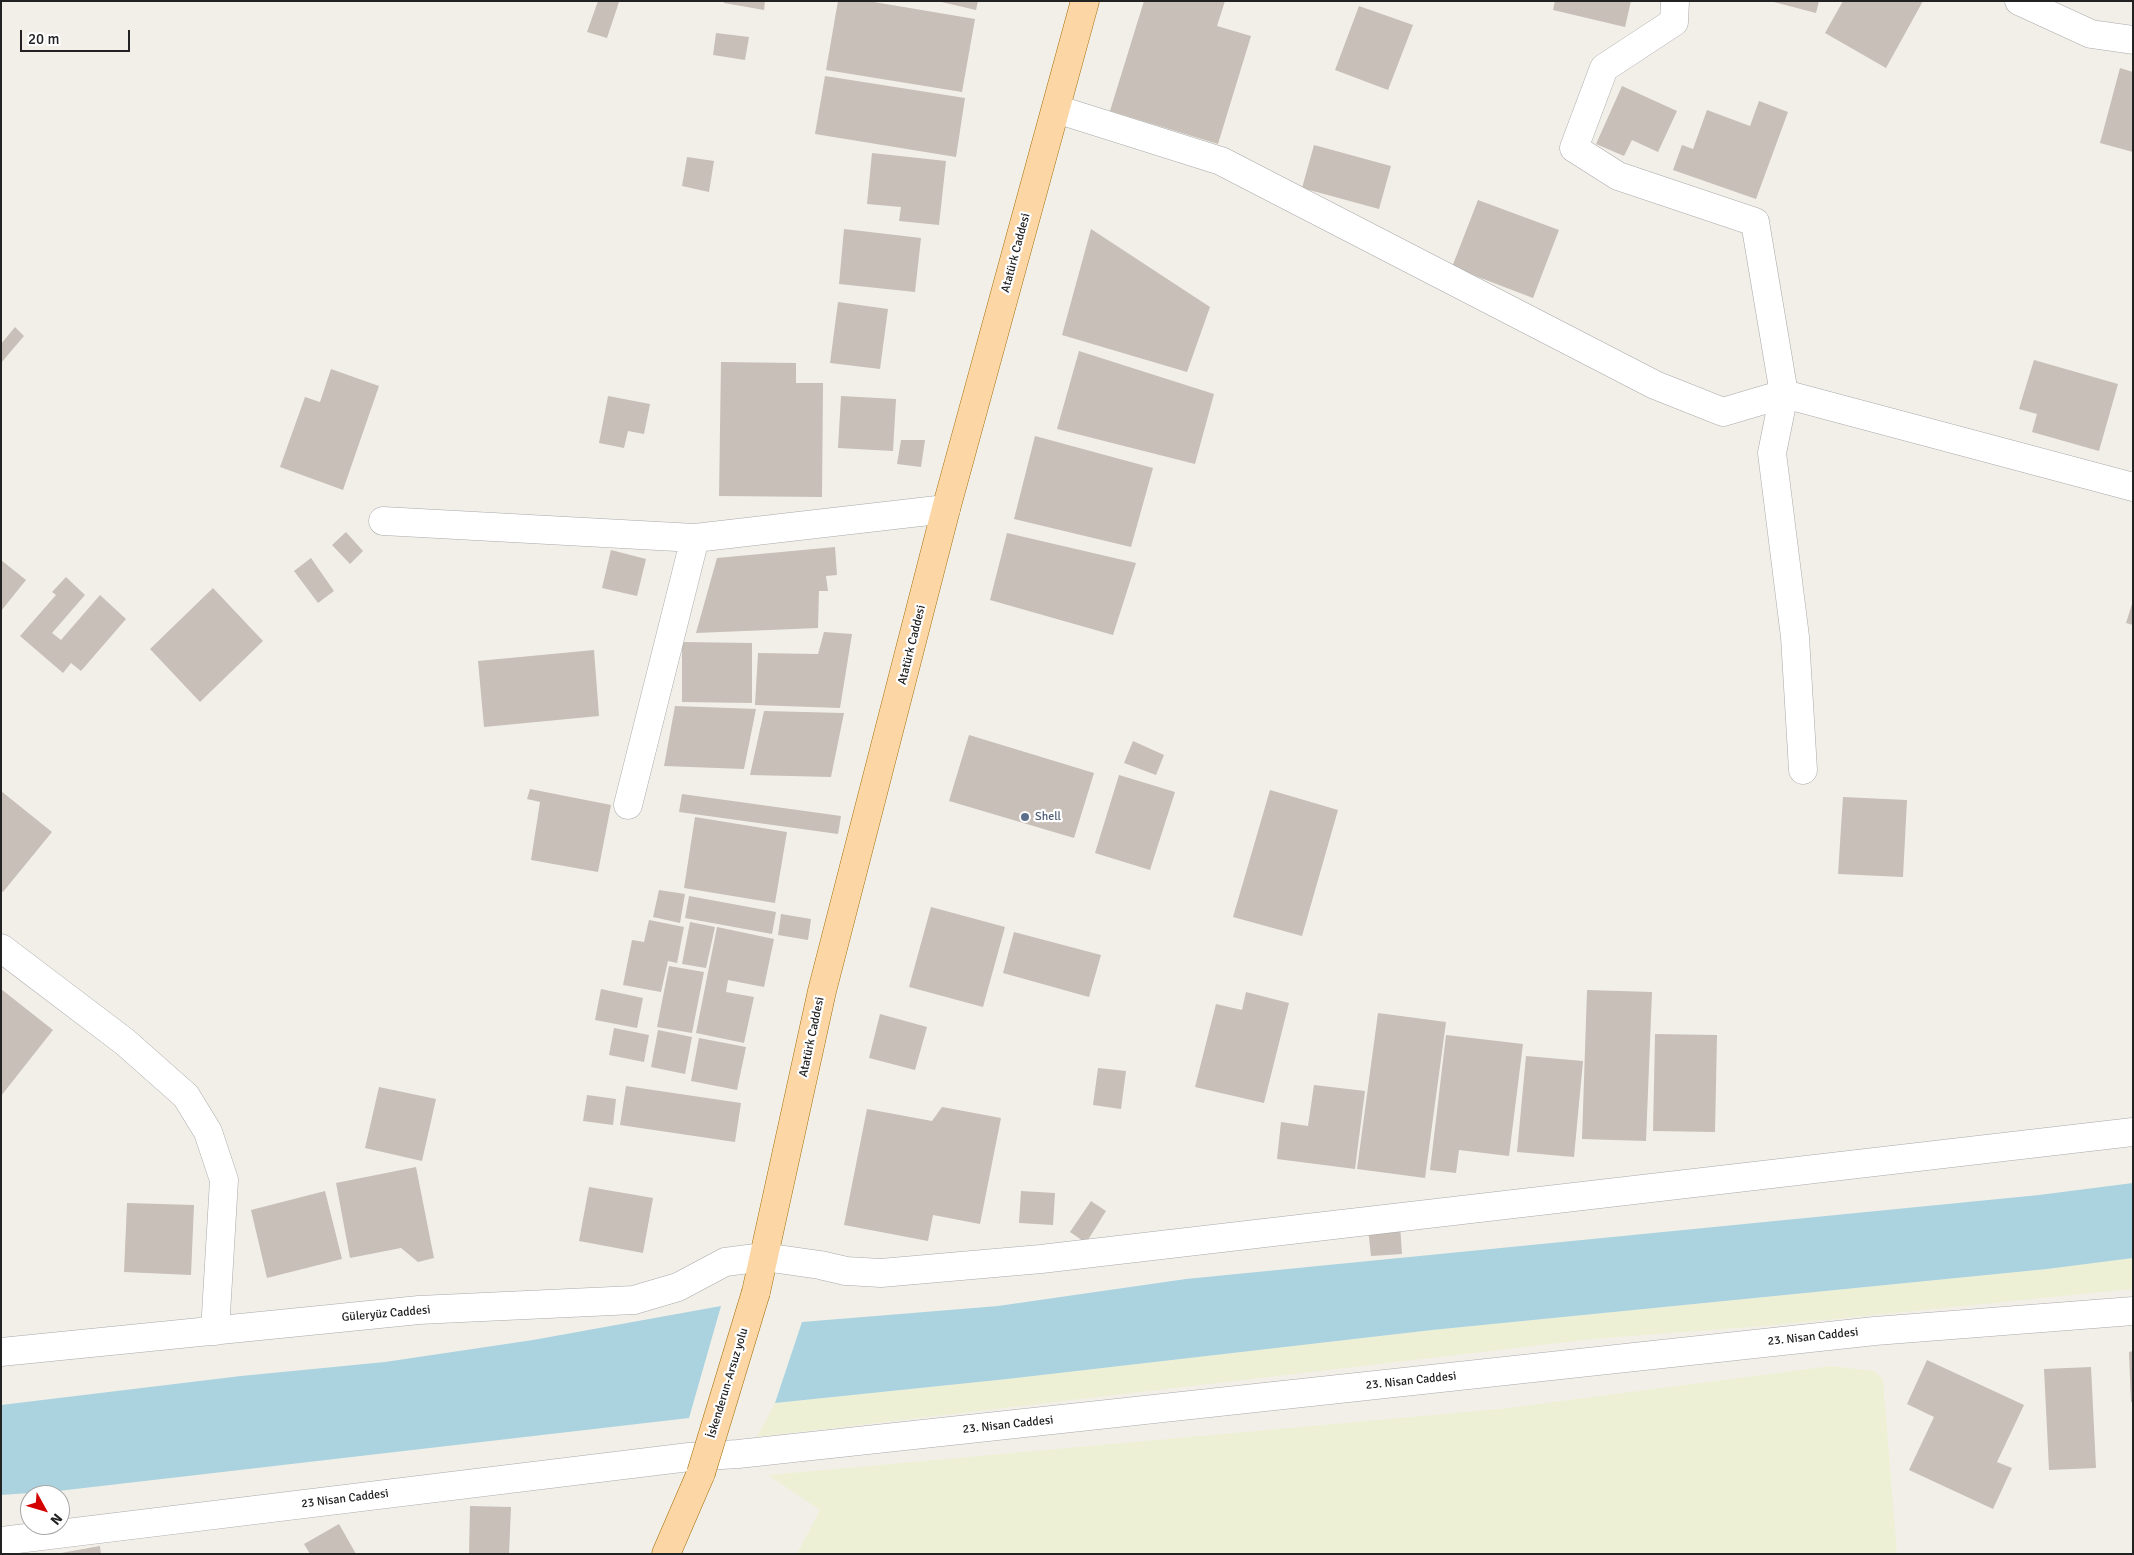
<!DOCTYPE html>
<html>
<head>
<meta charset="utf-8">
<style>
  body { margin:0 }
  #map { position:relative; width:2134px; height:1555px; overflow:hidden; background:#f2efe9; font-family:Signika,sans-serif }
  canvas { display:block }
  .frame { position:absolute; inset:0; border:2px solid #222; pointer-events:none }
  .north { position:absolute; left:20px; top:1485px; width:50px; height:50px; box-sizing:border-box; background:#fff; border:1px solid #a7a7a7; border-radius:50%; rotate:129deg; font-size:14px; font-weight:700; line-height:20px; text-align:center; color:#222 }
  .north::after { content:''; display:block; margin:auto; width:18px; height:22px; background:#d40000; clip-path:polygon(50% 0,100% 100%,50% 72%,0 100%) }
  .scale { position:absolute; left:20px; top:30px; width:110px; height:22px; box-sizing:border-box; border:2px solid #222; border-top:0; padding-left:6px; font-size:15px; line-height:18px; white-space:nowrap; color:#222; -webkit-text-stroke:4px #fff; paint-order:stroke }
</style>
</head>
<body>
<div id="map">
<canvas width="2134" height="1555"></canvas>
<div class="frame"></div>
<div class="north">N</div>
<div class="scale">20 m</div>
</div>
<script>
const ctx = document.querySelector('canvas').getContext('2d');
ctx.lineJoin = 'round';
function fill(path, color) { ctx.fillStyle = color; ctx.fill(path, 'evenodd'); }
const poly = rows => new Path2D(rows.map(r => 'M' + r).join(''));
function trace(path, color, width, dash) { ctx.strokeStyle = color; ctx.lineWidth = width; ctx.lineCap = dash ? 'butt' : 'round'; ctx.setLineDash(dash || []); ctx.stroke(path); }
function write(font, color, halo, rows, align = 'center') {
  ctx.font = font + ' Signika,sans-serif'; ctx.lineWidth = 4.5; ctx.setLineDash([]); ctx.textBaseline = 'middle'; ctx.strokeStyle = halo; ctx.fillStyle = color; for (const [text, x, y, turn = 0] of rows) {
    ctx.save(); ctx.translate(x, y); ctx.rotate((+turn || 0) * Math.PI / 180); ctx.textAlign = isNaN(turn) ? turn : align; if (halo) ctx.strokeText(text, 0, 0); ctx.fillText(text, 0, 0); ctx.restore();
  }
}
fill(poly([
  [2133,1258,2133,1289,1765,1326,1593,1339,757,1437,775,1403,1007,1379,1432,1330,2047,1269],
  [1831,1366,1874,1371,1883,1379,1897,1554,797,1554,820,1510,768,1475,1499,1409]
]), '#eef0d5');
fill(poly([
  [2133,1183,2133,1258,2047,1269,1432,1330,1007,1379,775,1403,802,1322,998,1306,1186,1279,2039,1195],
  [721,1306,689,1418,58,1491,1,1495,1,1405,241,1376,385,1362,533,1340]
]), '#aad3df');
fill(poly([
  [598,1,619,2,607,38,587,32],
  [724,1,765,1,764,10,724,3],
  [838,1,868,1,975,19,962,92,826,70],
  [937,1,978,1,976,10],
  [1144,1,1225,1,1217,26,1251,36,1218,144,1110,111],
  [1555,1,1631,1,1625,27,1553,10],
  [1770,1,1819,1,1816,13],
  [1843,1,1923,1,1886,68,1825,33],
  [1359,6,1413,25,1388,90,1335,70],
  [716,33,749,37,745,60,713,55],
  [2120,68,2133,72,2133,152,2100,143],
  [825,76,965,98,956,157,815,134],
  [1622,86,1677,111,1658,152,1632,140,1624,156,1596,144],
  [1759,101,1788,112,1756,199,1673,170,1682,145,1693,149,1707,110,1750,126],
  [1314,145,1391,166,1379,209,1302,188],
  [872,153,946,161,939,225,899,221,901,207,867,204],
  [687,157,714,161,709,192,682,186],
  [1478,200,1559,230,1533,298,1452,267],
  [844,229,921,238,915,292,839,284],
  [1091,229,1210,307,1187,372,1062,335],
  [838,302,888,309,880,369,830,363],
  [15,327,24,336,1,363,1,344],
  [1079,351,1214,394,1195,464,1057,429],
  [2034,360,2118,384,2099,451,2032,432,2037,414,2019,409],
  [721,362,796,363,796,383,823,383,822,497,719,496],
  [331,369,379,386,343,490,280,467,305,397,320,402],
  [608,396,650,404,644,434,628,431,624,448,599,443],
  [841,396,896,399,893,451,838,448],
  [1035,436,1153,468,1131,547,1014,519],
  [901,440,925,440,921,467,897,464],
  [346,532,363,551,350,564,332,545],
  [1007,533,1136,563,1113,635,990,600],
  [835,547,837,575,826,576,828,591,819,591,818,628,696,633,717,558],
  [611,550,646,559,637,596,602,588],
  [311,558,334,591,318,603,294,571],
  [1,560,26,580,1,611],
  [66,577,85,595,52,633,61,640,100,595,126,619,81,671,71,663,63,673,20,636,56,595,52,592],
  [213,588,263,641,200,702,150,649],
  [2132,604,2133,604,2133,625,2126,623],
  [824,632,852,634,840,708,755,705,758,653,818,654],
  [682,642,752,643,752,703,682,702],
  [594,650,599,716,484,727,478,661],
  [675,706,756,709,744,769,664,766],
  [764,711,844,713,831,777,750,775],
  [969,735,1094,773,1074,838,949,801],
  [1133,741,1164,755,1156,775,1124,763],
  [1119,775,1175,792,1150,870,1095,853],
  [530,789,611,805,598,872,531,860,540,802,527,799],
  [1270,790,1338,810,1302,936,1233,917],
  [1,791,52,832,3,892,1,891],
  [682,794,841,816,838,834,679,812],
  [1843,797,1907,800,1903,877,1838,874],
  [695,817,787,832,775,903,684,888],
  [659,890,685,894,680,923,653,917],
  [689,896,776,912,772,934,685,918],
  [931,907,1005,927,983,1007,909,987],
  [781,914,811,919,808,940,778,935],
  [649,920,684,927,677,963,668,961,661,992,623,985,632,940,644,942],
  [690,922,715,927,706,968,682,964],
  [717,927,774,939,764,987,728,980,726,992,754,997,744,1043,696,1033],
  [1014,932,1101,955,1089,997,1003,973],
  [669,966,704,972,692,1033,657,1027],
  [1,989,53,1030,1,1096],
  [601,989,643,998,637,1028,595,1020],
  [1587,990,1652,992,1646,1141,1582,1139],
  [1246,992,1289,1003,1264,1103,1195,1087,1216,1004,1242,1010],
  [1378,1013,1446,1022,1425,1178,1357,1169],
  [880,1014,927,1027,915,1070,869,1058],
  [614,1028,649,1035,644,1062,609,1055],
  [658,1030,692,1037,685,1074,651,1067],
  [1655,1034,1717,1035,1715,1132,1653,1131],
  [1446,1035,1523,1044,1509,1156,1459,1150,1456,1173,1430,1170],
  [699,1038,746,1047,737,1090,691,1081],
  [1526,1056,1583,1061,1574,1157,1517,1152],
  [1098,1068,1126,1071,1121,1109,1093,1105],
  [1314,1085,1365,1091,1355,1169,1277,1159,1281,1122,1308,1126],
  [626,1086,741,1103,735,1142,620,1125],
  [379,1087,436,1099,422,1161,365,1148],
  [587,1095,616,1099,613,1125,583,1121],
  [942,1107,1001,1118,980,1224,933,1215,928,1241,844,1225,867,1109,932,1121],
  [416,1167,434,1258,418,1262,401,1248,350,1258,336,1183],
  [589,1187,653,1198,643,1253,579,1241],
  [325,1191,342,1259,267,1278,251,1210],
  [1021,1191,1055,1193,1053,1225,1019,1223],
  [1091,1201,1106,1211,1086,1243,1070,1232],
  [127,1203,194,1205,191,1275,124,1272],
  [1400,1225,1402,1254,1371,1256,1368,1228],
  [2133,1351,2133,1402,2131,1402,2129,1352],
  [1927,1360,2024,1405,1997,1462,2012,1468,1993,1509,1909,1470,1934,1417,1907,1404],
  [2091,1367,2096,1468,2049,1470,2044,1369],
  [470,1506,511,1507,509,1554,469,1554],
  [339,1524,356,1554,310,1554,304,1544],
  [100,1546,101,1554,61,1554,61,1553]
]), '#c7bfb8');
const minor = poly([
  [1675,1,1674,22,1604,68,1574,148,1618,176,1755,222,1784,394,2133,487],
  [2019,1,2091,34,2133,40],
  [1056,109,1221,161,1655,385,1723,412,1784,394,1772,453,1795,637,1803,770],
  [383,521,695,538,946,509],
  [628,805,695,538],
  [1,948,125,1042,186,1096,208,1132,224,1180,215,1331],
  [1,1352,419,1310,634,1300,678,1287,725,1262,764,1257,820,1265,846,1271,881,1273,1041,1259,2133,1132],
  [1,1541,689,1457,738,1454,1875,1331,2133,1311]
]);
const major = poly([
  [756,1292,822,991,946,509,1085,1],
  [666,1554,701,1473]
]);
trace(minor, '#a9a9a9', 29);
trace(major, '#a06b00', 29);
trace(minor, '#fff', 28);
trace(major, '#fcd6a4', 28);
const majorBridge = poly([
  [701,1473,756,1292]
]);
trace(majorBridge, '#a06b00', 29, []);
trace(majorBridge, '#fcd6a4', 28);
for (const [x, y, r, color] of [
  [1025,817,5,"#5c6f8a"]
]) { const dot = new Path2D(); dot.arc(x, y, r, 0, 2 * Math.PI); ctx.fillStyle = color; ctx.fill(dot); trace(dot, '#fff', 2); }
write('12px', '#222', '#fff', [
  ["Atatürk Caddesi",1016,253,-75],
  ["Atatürk Caddesi",912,645,-76],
  ["Atatürk Caddesi",812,1037,-78],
  ["Güleryüz Caddesi",386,1314,-5],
  ["23. Nisan Caddesi",1813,1337,-6],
  ["23. Nisan Caddesi",1411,1381,-6],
  ["İskenderun-Arsuz yolu",728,1383,-73],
  ["23. Nisan Caddesi",1008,1425,-6],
  ["23 Nisan Caddesi",345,1499,-7]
]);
write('12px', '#4e5e75', '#fff', [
  ["Shell",1035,817]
], 'left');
</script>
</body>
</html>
